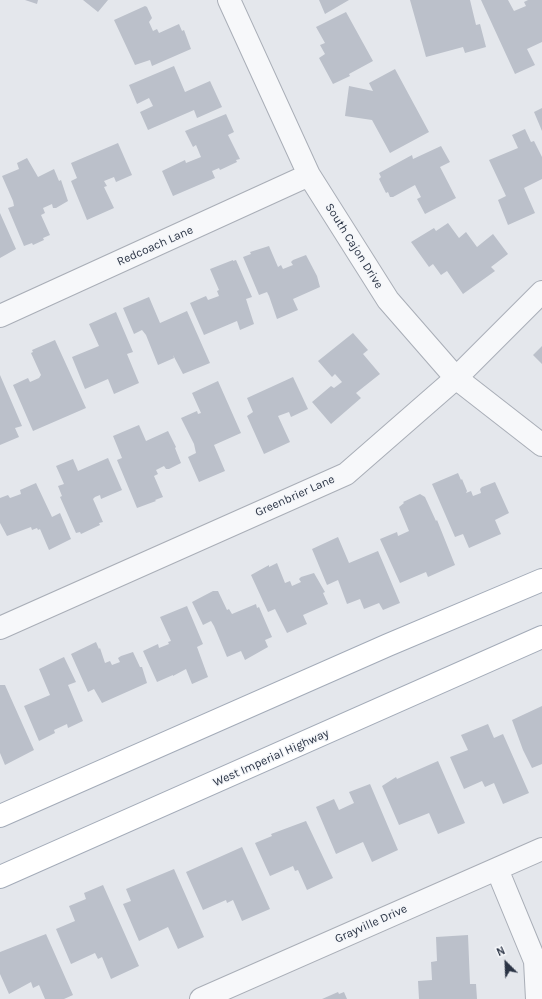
<!DOCTYPE html>
<html>
<head>
<meta charset="utf-8">
<style>
  body { margin:0 }
  #map { position:relative; width:542px; height:999px; overflow:hidden; background:#e4e7ec; font-family:Karla,sans-serif }
  canvas { display:block }
  .north { position:absolute; left:486px; top:943px; width:40px; height:40px; -webkit-text-stroke:3px #f4f6f9; paint-order:stroke; rotate:336deg; font-size:11px; font-weight:700; line-height:16px; text-align:center; color:#2b3445 }
  .north::after { content:''; display:block; margin:auto; width:14px; height:18px; background:#2b3445; clip-path:polygon(50% 0,100% 100%,50% 72%,0 100%) }
</style>
</head>
<body>
<div id="map">
<canvas width="542" height="999"></canvas>
<div class="north">N</div>
</div>
<script>
const ctx = document.querySelector('canvas').getContext('2d');
ctx.lineJoin = 'round';
function fill(path, color) { ctx.fillStyle = color; ctx.fill(path, 'evenodd'); }
const poly = rows => new Path2D(rows.map(r => 'M' + r).join(''));
function trace(path, color, width, dash) { ctx.strokeStyle = color; ctx.lineWidth = width; ctx.lineCap = dash ? 'butt' : 'round'; ctx.setLineDash(dash || []); ctx.stroke(path); }
function write(font, color, halo, rows, align = 'center') {
  ctx.font = font + ' Karla,sans-serif'; ctx.lineWidth = 3; ctx.setLineDash([]); ctx.textBaseline = 'middle'; ctx.strokeStyle = halo; ctx.fillStyle = color; for (const [text, x, y, turn = 0] of rows) {
    ctx.save(); ctx.translate(x, y); ctx.rotate((+turn || 0) * Math.PI / 180); ctx.textAlign = isNaN(turn) ? turn : align; if (halo) ctx.strokeText(text, 0, 0); ctx.fillText(text, 0, 0); ctx.restore();
  }
}
fill(poly([
  [25,0,38,0,37,4],
  [83,0,108,0,98,12],
  [319,0,349,0,325,14],
  [410,0,470,0,476,25,480,24,486,47,465,53,463,47,426,57],
  [481,0,508,0,514,11,526,6,524,2,528,0,542,0,542,42,527,49,535,65,515,74],
  [145,6,147,7,152,18,149,22,153,31,157,29,159,33,179,24,182,31,184,30,191,49,152,66,150,60,135,65,114,20],
  [346,12,373,61,349,74,350,76,333,84,319,58,325,54,320,45,325,43,316,27],
  [174,66,185,92,210,81,222,107,197,118,194,110,148,130,140,112,153,106,149,98,137,104,129,85],
  [395,69,429,132,390,153,372,120,345,116,349,86,373,91,369,83],
  [542,108,542,131,534,112],
  [226,114,234,132,228,135,240,159,236,160,237,162,220,170,219,168,212,171,215,178,173,196,162,171,185,160,186,163,201,157,196,145,193,147,185,131],
  [525,129,531,142,534,141,542,157,542,179,524,188,535,213,508,225,498,200,506,196,489,160,518,148,512,135],
  [118,143,132,175,116,182,114,177,104,181,107,186,104,187,114,208,87,220,71,181,77,178,71,163],
  [441,146,450,162,440,167,456,198,425,214,417,199,421,197,415,185,393,197,390,197,388,192,386,193,379,179,381,177,379,173,412,155,413,159],
  [27,158,38,177,54,169,59,181,61,180,68,201,56,208,53,208,52,204,43,208,45,213,41,215,50,235,43,238,44,240,33,245,32,243,24,246,8,208,14,206,13,201,2,176,19,169,17,163],
  [0,213,16,249,0,258],
  [448,223,459,238,466,232,477,247,493,234,508,254,491,267,495,271,463,294,447,271,441,275,433,264,429,267,411,242,434,228,436,231],
  [269,246,278,267,281,265,283,269,293,265,291,262,293,260,306,255,317,276,320,287,293,299,298,310,277,319,269,296,267,292,259,295,243,257,251,254,250,252],
  [233,260,233,261,236,260,252,297,246,299,254,324,240,330,237,321,204,335,190,303,206,296,208,300,219,296,217,291,219,290,210,269],
  [149,297,160,323,187,311,210,363,183,374,173,355,174,358,158,365,146,335,142,330,134,334,123,308],
  [116,312,133,352,127,354,139,383,114,394,108,379,85,389,72,357,99,346,89,324],
  [353,333,368,350,363,354,380,374,356,393,361,398,331,424,312,402,331,386,334,388,342,382,335,374,332,377,318,361],
  [55,340,86,408,33,431,13,385,28,378,30,382,39,378,41,375,31,353,33,352,32,350],
  [542,346,542,364,533,355],
  [0,375,22,426,15,428,19,437,0,445],
  [293,377,308,409,291,417,289,412,278,416,290,442,264,454,247,416,253,412,247,398],
  [218,381,241,433,214,445,225,471,199,482,188,457,196,453,194,444,181,418,197,411,198,414,201,413,192,393],
  [139,425,146,441,168,431,176,447,175,448,181,463,169,469,166,469,164,466,156,470,158,474,154,476,163,497,155,500,156,501,137,508,117,460,122,458,113,436],
  [108,458,122,490,101,499,100,495,95,497,93,499,103,522,99,523,100,525,81,534,80,532,76,533,60,497,62,496,58,486,64,484,56,466,73,459,78,471],
  [458,473,461,480,462,479,467,491,466,493,471,491,473,496,481,493,480,489,482,487,495,482,509,513,495,520,501,534,469,548,463,534,455,537,432,484],
  [36,483,52,517,60,513,71,539,49,550,40,529,38,530,37,528,32,530,31,527,7,536,0,523,0,498,8,495,10,498,21,494,20,490],
  [420,494,425,497,436,521,437,520,455,565,428,577,426,572,400,583,380,539,397,532,398,536,409,531,399,507,404,503,403,502],
  [338,537,349,563,378,551,400,603,383,610,379,603,364,609,360,599,347,604,338,580,327,585,312,549],
  [277,563,285,583,290,581,292,586,301,582,299,579,301,577,314,573,325,592,323,593,328,604,303,615,307,624,287,633,275,609,268,612,251,575,269,565,269,567],
  [213,591,218,591,227,610,229,609,232,614,256,604,257,608,259,607,272,637,265,640,268,647,245,660,241,651,227,657,214,626,211,621,203,625,192,602],
  [187,606,203,644,197,647,208,677,192,684,186,669,173,676,173,675,157,682,143,651,158,644,159,648,169,644,168,642,171,641,160,617],
  [96,642,99,649,100,648,105,663,110,661,112,665,120,662,118,658,121,656,133,652,140,667,142,667,147,683,102,703,94,689,88,692,71,654],
  [64,657,76,682,68,685,83,721,68,728,67,724,54,730,55,733,39,741,24,706,50,695,39,669],
  [0,685,5,685,34,750,5,765,0,753],
  [542,706,542,764,532,768,523,750,512,720],
  [488,724,494,738,503,734,529,793,503,804,494,783,485,787,482,781,464,789,450,757,468,750,461,735],
  [438,761,465,823,438,834,429,813,399,825,382,786,396,777,397,779],
  [370,784,398,850,372,862,363,842,336,854,316,807,334,799,339,810,354,803,349,792],
  [306,821,333,878,307,890,298,870,295,871,293,866,270,876,255,843,272,836,271,834],
  [242,847,270,909,242,921,233,900,227,903,226,900,203,910,186,872],
  [174,869,204,937,178,949,168,927,139,941,123,904,131,901,126,889],
  [103,885,139,966,111,979,102,957,98,959,95,953,71,964,56,929,75,921,69,906,86,899,84,893],
  [46,934,73,995,64,999,45,999,39,985,33,988,31,982,9,994,0,974,0,952],
  [468,935,470,984,476,984,477,999,419,999,418,981,432,980,431,962,437,961,436,937],
  [338,992,339,994,344,992,347,999,322,999]
]), '#bbc0ca');
const minor = poly([
  [229,0,309,175,388,300,456,378,542,445],
  [0,316,309,175],
  [0,628,346,474,456,378,542,292],
  [497,869,535,961,537,999],
  [201,999,542,849]
]);
const major = poly([
  [0,816,388,645,542,580],
  [0,877,542,637]
]);
trace(minor, '#a9aeb7', 24);
trace(major, '#a3abb8', 24);
trace(minor, '#f7f8fa', 22);
trace(major, '#fff', 22);
write('12px', '#2b3445', '#f4f6f9', [
  ["Redcoach Lane",155,246,-24],
  ["South Cajon Drive",354,246,58],
  ["Greenbrier Lane",295,496,-24],
  ["West Imperial Highway",271,758,-24],
  ["Grayville Drive",371,924,-24]
]);
</script>
</body>
</html>
